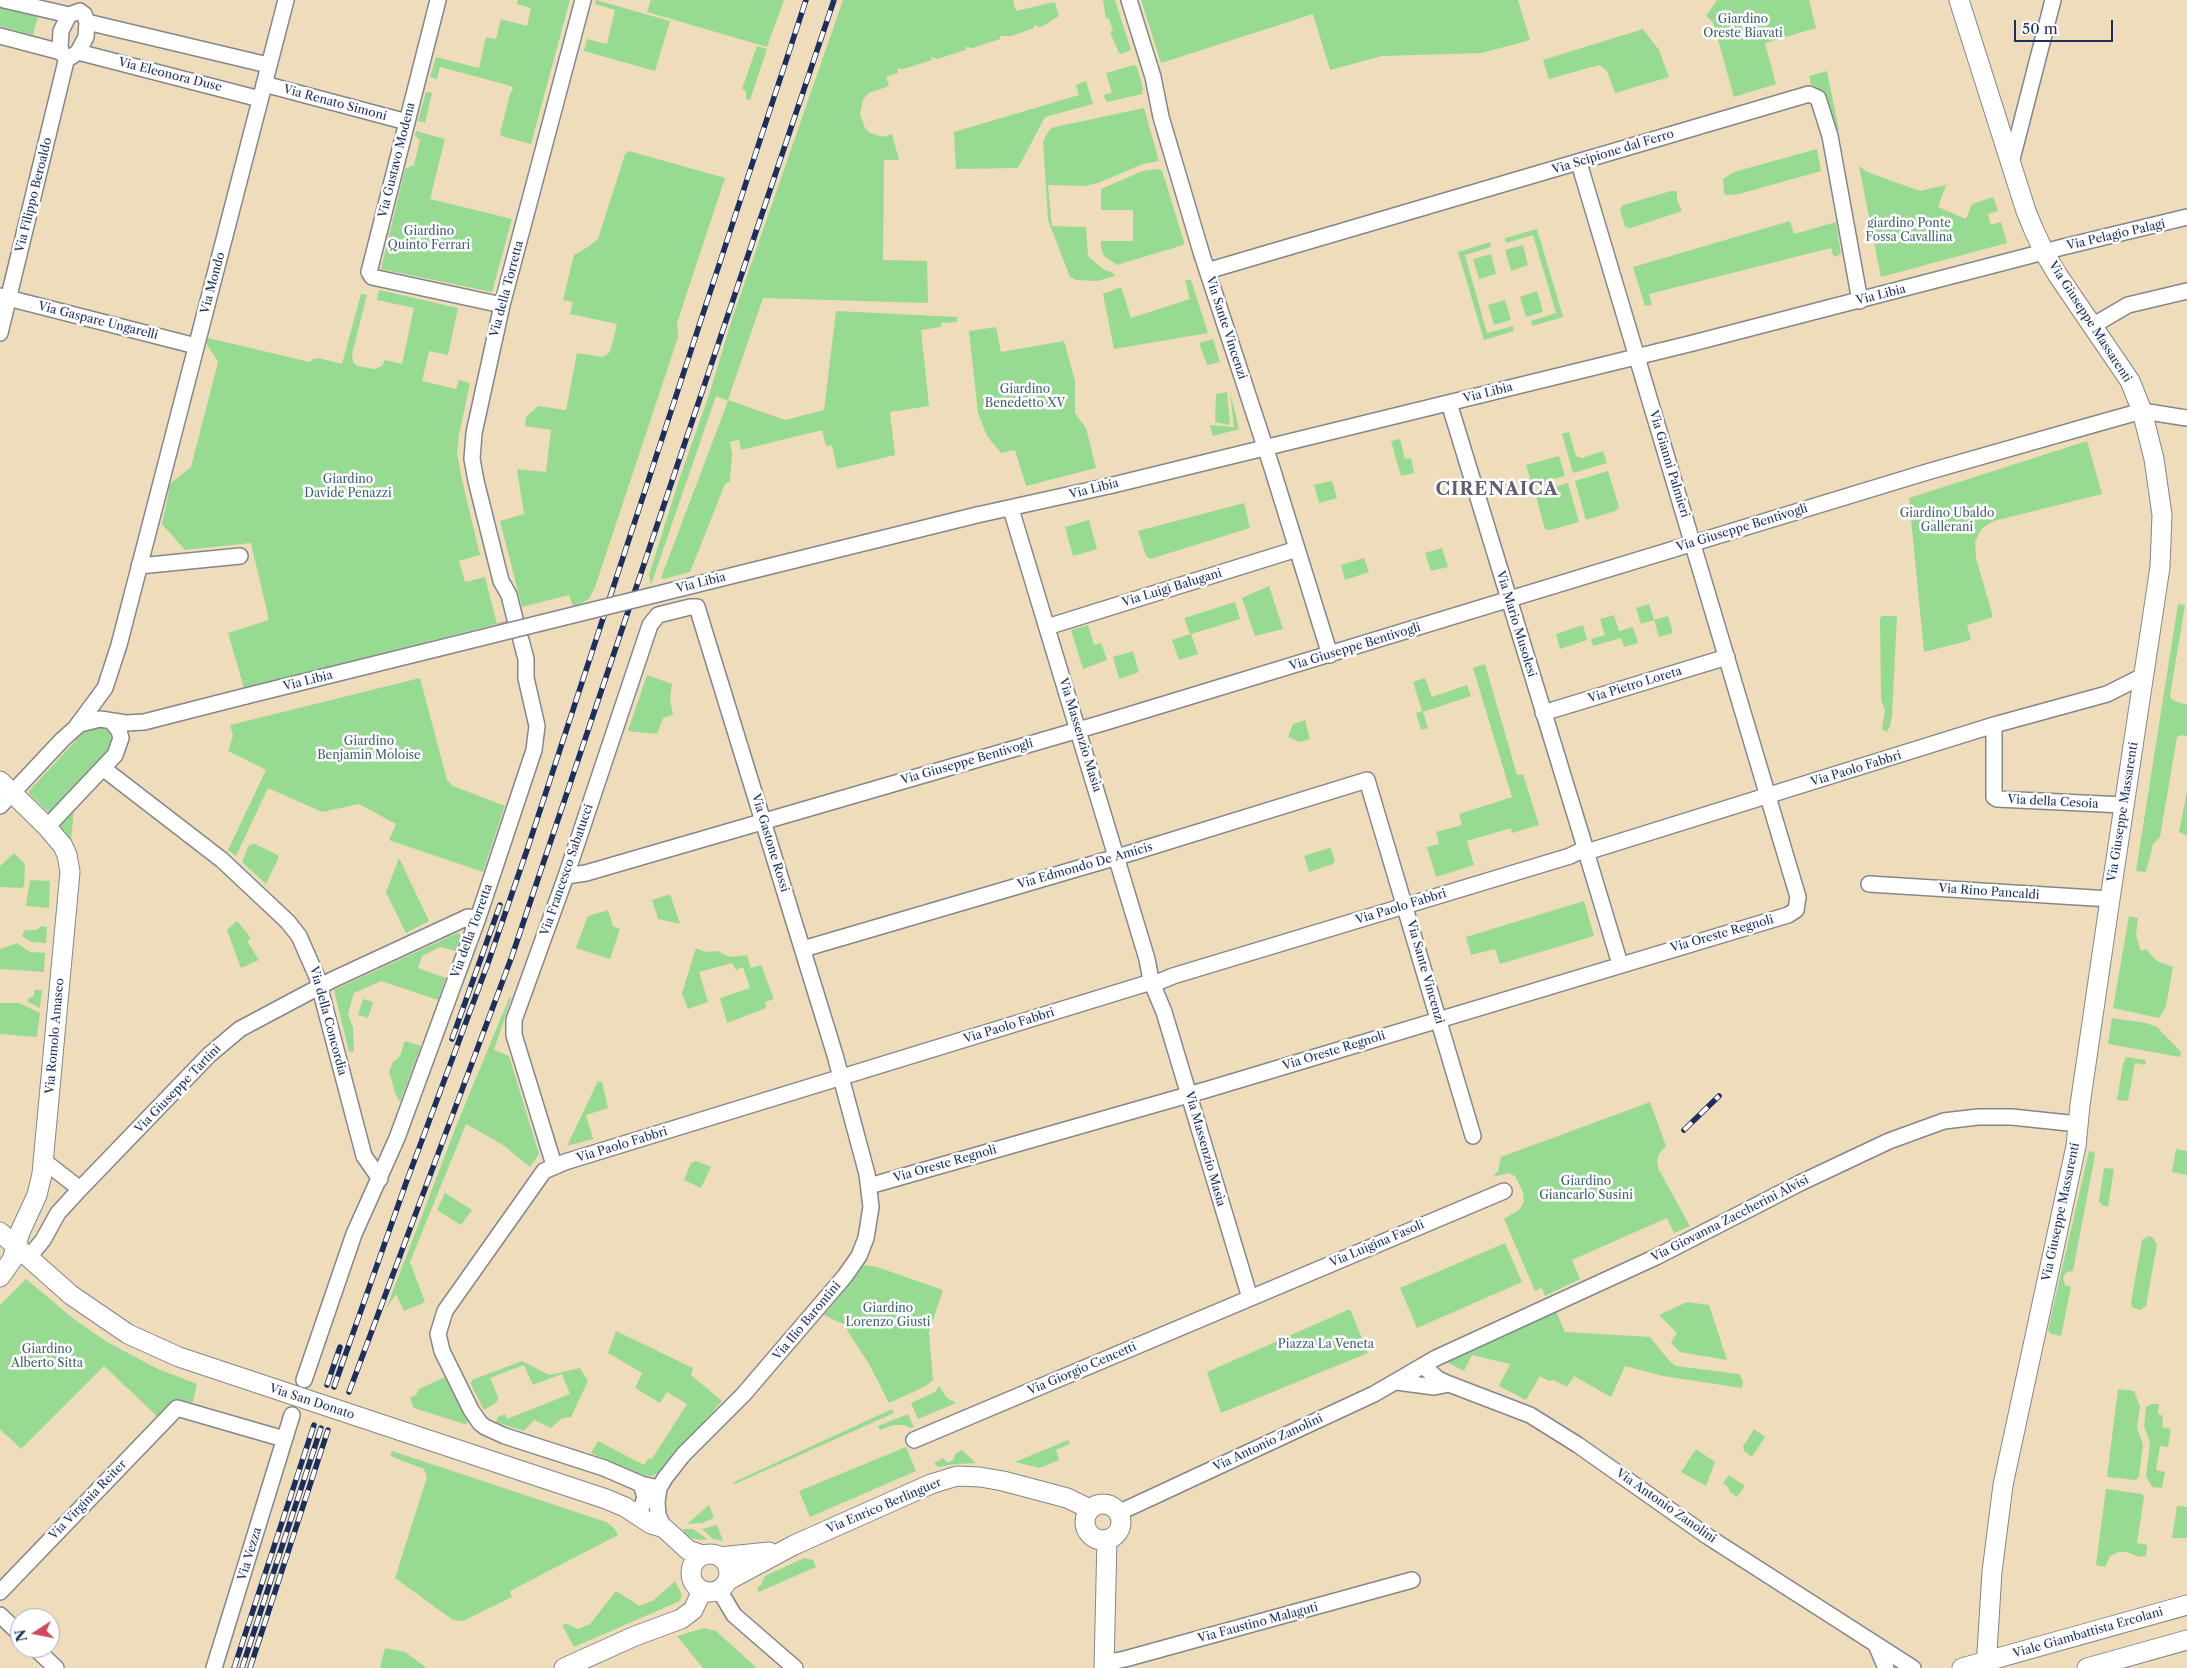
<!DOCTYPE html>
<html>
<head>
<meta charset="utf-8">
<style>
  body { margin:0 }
  #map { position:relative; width:2187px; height:1668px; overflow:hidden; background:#efdcba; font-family:"Libre Caslon Text",serif }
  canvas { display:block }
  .north { position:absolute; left:10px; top:1608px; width:50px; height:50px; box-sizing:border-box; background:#fff; border:1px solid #a4acbf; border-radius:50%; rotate:259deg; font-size:14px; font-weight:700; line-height:20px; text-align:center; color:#1b2f5e }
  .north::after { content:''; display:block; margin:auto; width:18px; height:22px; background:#d1495b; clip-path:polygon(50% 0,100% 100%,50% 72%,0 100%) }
  .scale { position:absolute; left:2014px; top:20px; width:99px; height:22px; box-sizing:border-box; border:2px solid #1b2f5e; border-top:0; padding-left:6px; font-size:15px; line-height:18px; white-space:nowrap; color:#1b2f5e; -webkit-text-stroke:4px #fff; paint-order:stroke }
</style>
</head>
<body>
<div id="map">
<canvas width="2187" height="1668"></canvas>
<div class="north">N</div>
<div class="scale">50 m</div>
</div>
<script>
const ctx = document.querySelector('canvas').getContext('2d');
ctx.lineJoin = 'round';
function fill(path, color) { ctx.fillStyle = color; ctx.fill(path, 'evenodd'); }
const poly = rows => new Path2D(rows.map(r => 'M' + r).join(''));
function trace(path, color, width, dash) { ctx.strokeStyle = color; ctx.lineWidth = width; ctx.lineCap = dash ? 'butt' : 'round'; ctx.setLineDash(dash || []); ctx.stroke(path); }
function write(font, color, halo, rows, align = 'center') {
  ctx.font = font + ' "Libre Caslon Text",serif'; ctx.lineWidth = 5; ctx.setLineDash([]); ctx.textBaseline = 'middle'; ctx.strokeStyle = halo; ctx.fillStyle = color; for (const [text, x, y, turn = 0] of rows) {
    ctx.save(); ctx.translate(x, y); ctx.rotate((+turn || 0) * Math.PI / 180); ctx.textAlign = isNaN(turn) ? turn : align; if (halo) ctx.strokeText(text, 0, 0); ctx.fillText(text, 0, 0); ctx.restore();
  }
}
fill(poly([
  [518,0,570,0,531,144,501,136,500,133,510,94,513,89,511,86,440,67,437,79,430,77,436,57,479,68,486,37,496,39,501,19,527,26,531,8,517,4],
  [596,0,670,21,655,71,584,51,587,39,607,44,615,10,595,4],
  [651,0,784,0,767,47,647,12],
  [843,0,1013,0,1016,11,1055,2,1059,16,1045,25,1040,27,1034,25,1034,28,1011,36,1000,36,1000,39,972,48,965,47,966,50,937,59,931,57,932,60,903,69,897,68,898,73,886,77,889,86,869,93,863,99,860,114,865,128,870,133,883,137,892,134,899,160,884,160,883,260,927,261,928,303,763,298,728,400,785,420,824,410,836,311,957,317,957,322,941,323,941,327,921,330,929,406,890,412,895,455,837,469,832,445,826,446,822,430,741,450,739,440,730,442,732,454,730,481,725,484,690,572,663,579,661,578,728,401,716,396,651,585,649,575,680,477,709,395,732,319],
  [1103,0,1115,0,1131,50,1121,54,1119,53,1112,37,1110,32,1113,31,1109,18,1106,19],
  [1141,0,1518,0,1530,40,1482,53,1382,56,1330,70,1313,14,1161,63],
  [1717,0,1809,0,1816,28,1765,43,1776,84,1734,97,1713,22,1706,16],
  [0,7,38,16,33,35,0,26],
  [1643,29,1659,50,1669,77,1615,93,1607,71,1599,65,1549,79,1543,60],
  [757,46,767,49,750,100,746,99,746,91,742,89],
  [1134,65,1137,67,1143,88,1142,94,1107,102,1103,95,1112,93,1106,73],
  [1827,71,1839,131,1834,128,1821,91,1811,84,1809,76],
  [1086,81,1093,104,1045,117,1018,168,956,169,954,132,1079,95,1076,85],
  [426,92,432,93,425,123,418,121],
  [1144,108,1159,161,1143,164,1098,183,1085,186,1048,185,1052,226,1086,227,1088,256,1103,269,1113,273,1115,276,1097,281,1076,280,1070,277,1048,220,1043,141,1050,129,1055,127],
  [416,131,445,139,430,199,512,219,492,292,381,269,405,169,414,165,420,140,415,136],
  [1817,149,1821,171,1739,194,1726,195,1724,193,1723,179,1734,172],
  [629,151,725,178,677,323,678,337,595,587,589,599,580,604,573,606,569,595,522,607,500,521,524,514,517,469,546,472,551,430,525,426,526,417,538,406,566,410,577,353,603,357,610,352,617,324,570,314,573,302,563,300,574,255,588,247,598,239,625,154],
  [1859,166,1867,172,1920,191,1946,185,1938,207,1966,219,1972,204,1993,197,1998,211,1988,214,1991,225,2001,222,2007,243,1881,277],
  [1157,169,1162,170,1184,242,1183,245,1117,265,1104,256,1101,248,1101,241,1133,241,1133,210,1101,210,1101,189,1143,171],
  [1671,191,1677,191,1677,200,1682,211,1631,228,1625,227,1620,210,1623,205],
  [1790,221,1794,234,1836,222,1841,254,1834,257,1831,248,1649,294,1652,305,1645,306,1633,267],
  [1537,229,1563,317,1532,326,1531,321,1556,313,1533,235,1506,243,1505,238],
  [1490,242,1491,247,1465,255,1487,333,1513,326,1514,331,1484,340,1458,252],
  [1523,245,1528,265,1511,271,1505,250],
  [1491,254,1496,274,1479,279,1473,259],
  [1185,280,1191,280,1208,333,1114,349,1103,294,1121,287,1131,318,1190,299],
  [379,290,458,308,448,355,429,351,422,381,456,389,459,380,470,383,459,435,457,454,462,480,480,555,459,561,465,582,485,577,497,624,244,688,228,633,269,620,251,543,185,550,162,524,169,490,154,509,159,488,171,483,191,467,218,362,206,343,208,338,310,362,313,359,318,358,342,364,361,294,367,295,352,354,353,362,357,366,375,369,382,366,385,360,402,364,414,308,377,300],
  [1537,291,1543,312,1526,317,1520,297],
  [1505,300,1511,320,1494,325,1488,305],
  [996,327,1001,352,1064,341,1075,381,1075,413,1086,428,1096,468,1026,486,1015,450,1001,453,987,436,978,413,969,331],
  [1213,339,1220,362,1207,365,1199,343],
  [1227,392,1230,424,1229,425,1215,422,1216,394],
  [1230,392,1239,429,1213,436,1210,425,1234,427],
  [1569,432,1576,456,1582,458,1603,451,1607,463,1573,473,1562,434],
  [1400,439,1405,459,1411,458,1414,473,1401,476,1391,441],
  [2087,441,2102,494,1994,521,1982,528,1975,542,1976,558,1993,617,1967,625,1971,640,1924,652,1909,498],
  [1559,456,1565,476,1532,485,1526,465],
  [1608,471,1619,507,1615,511,1586,520,1575,481],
  [1332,481,1337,498,1319,503,1314,485],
  [1568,483,1579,522,1550,530,1545,529,1535,493],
  [1244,503,1250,528,1150,559,1146,556,1138,531],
  [1089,520,1097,549,1073,556,1065,527],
  [1442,548,1448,567,1431,571,1425,553],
  [1364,558,1369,572,1345,580,1341,565],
  [1269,586,1283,629,1255,636,1242,598],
  [1235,602,1240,619,1191,634,1198,654,1179,660,1172,640,1190,634,1184,618],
  [1649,604,1654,620,1641,624,1636,608],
  [2178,604,2185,605,2170,696,2172,700,2187,705,2187,736,2181,735,2177,737,2160,837,2153,844,2146,872,2136,871],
  [1614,615,1619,631,1633,627,1638,643,1624,647,1621,638,1593,646,1591,639,1605,635,1600,619],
  [1668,616,1673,633,1659,637,1654,620],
  [1882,616,1897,616,1892,716,1890,726,1887,732,1882,729,1885,710,1881,699,1880,618],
  [1088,625,1094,645,1101,643,1107,660,1083,669,1071,630],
  [1583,625,1587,640,1560,649,1556,634],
  [1133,651,1139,672,1119,679,1113,657],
  [1485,664,1517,775,1523,774,1539,825,1512,833,1511,828,1467,841,1474,865,1436,877,1427,847,1439,844,1436,832,1462,825,1459,814,1512,797,1473,668],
  [647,675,672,684,670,699,673,715,663,718,657,734,628,731],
  [420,678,447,780,453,786,505,806,483,872,389,840,396,824,359,804,322,812,268,788,236,856,228,850,266,770,228,751,233,736,230,725],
  [1425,678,1432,697,1467,685,1471,696,1423,712,1428,728,1421,730,1416,713,1422,711,1413,682],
  [1305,720,1310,739,1300,742,1288,737,1293,724],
  [101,727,108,731,111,737,111,746,107,755,49,813,29,794,29,791,83,733,92,728],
  [2187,790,2187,836,2179,832],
  [74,808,71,842,58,827,57,823],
  [255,844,278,855,278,859,266,884,242,862,249,845],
  [1329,848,1331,849,1335,862,1333,864,1309,872,1304,856],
  [14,853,25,864,24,886,22,888,0,887,0,866],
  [399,858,429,921,406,933,386,892],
  [30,880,50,881,49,908,26,906],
  [670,894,680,924,658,919,652,900],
  [1584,901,1594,936,1500,964,1495,949,1471,955,1466,937],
  [608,910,613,926,620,929,610,959,576,948,588,916],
  [2129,916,2138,918,2136,935,2141,951,2146,949,2157,961,2173,967,2166,1006,2159,1018,2113,1008],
  [237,921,251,938,247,941,259,960,241,968,227,930],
  [41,926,47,927,46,943,32,942,22,936,25,930,37,930],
  [457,933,460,934,461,938,456,951,440,947,422,956,418,968,446,978,438,1000,381,981,354,993,348,1014,353,1028,354,1051,349,1052,334,990],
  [17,943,30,952,45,953,44,972,0,969,0,949],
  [696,948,705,952,717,951,730,957,747,955,751,968,761,965,774,999,765,1002,766,1008,727,1023,720,998,750,988,743,967,736,970,732,963,699,972,708,1002,688,1009,682,993],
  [34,990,42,990,40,1008,28,1002,28,999,34,996],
  [510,996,511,999,494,1050,509,1056,539,1154,530,1167,503,1145,466,1124,410,1262,425,1302,404,1311,396,1294,386,1309,459,1119],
  [363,999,373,1002,368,1018,358,1015],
  [0,1003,19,1003,40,1013,37,1037,0,1034],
  [2112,1018,2146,1023,2157,1027,2181,1052,2180,1057,2108,1044],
  [405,1041,421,1046,400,1102,396,1095,389,1072,393,1062,400,1056],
  [2126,1057,2146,1060,2145,1065,2135,1063,2128,1101,2117,1100,2123,1064],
  [598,1081,602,1082,608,1108,586,1115,593,1139,567,1146],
  [1650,1102,1666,1146,1659,1154,1657,1161,1659,1170,1690,1226,1674,1233,1667,1218,1572,1260,1580,1279,1545,1296,1542,1288,1535,1291,1504,1219,1520,1209,1524,1201,1523,1192,1515,1176,1508,1173,1493,1177,1498,1171,1501,1157],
  [2176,1149,2187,1151,2187,1175,2172,1172],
  [2089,1151,2094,1152,2095,1155,2073,1271,2067,1272,2063,1277,2065,1285,2071,1287,2061,1336,2051,1334,2048,1330],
  [696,1161,711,1167,701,1188,684,1180,691,1163],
  [2104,1168,2114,1169,2108,1207,2102,1205,2099,1201],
  [445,1193,472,1210,461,1225,437,1210],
  [2148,1236,2152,1237,2157,1244,2146,1306,2140,1310,2132,1307,2131,1303,2142,1240],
  [1505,1243,1522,1282,1417,1328,1400,1288],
  [864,1265,877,1267,943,1290,929,1332,933,1380,926,1386,889,1403,869,1364,843,1324,824,1315],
  [26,1279,74,1319,107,1342,158,1369,197,1384,193,1402,176,1401,158,1417,104,1366,21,1449,0,1429,0,1305],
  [1687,1302,1709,1305,1727,1360,1680,1352,1671,1343,1677,1333,1659,1315],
  [1350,1309,1368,1353,1221,1413,1207,1372],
  [1556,1311,1565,1332,1650,1337,1670,1362,1676,1366,1739,1374,1743,1381,1742,1388,1663,1376,1625,1366,1611,1397,1574,1376,1567,1387,1554,1380,1549,1381,1540,1376,1526,1400,1499,1386,1510,1364,1472,1355,1464,1371,1447,1362,1486,1341],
  [616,1331,693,1368,691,1375,722,1401,660,1472,652,1476,643,1475,591,1453,598,1441,644,1465,649,1458,652,1459,687,1404,667,1392,660,1403,635,1388,642,1373,608,1353],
  [522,1361,549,1375,580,1368,588,1381,571,1417,562,1418,551,1428,534,1420,524,1431,496,1422,498,1417,505,1414,507,1419,570,1394,562,1374,533,1385,524,1365,490,1378,498,1397,497,1402,484,1410,471,1384,472,1380],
  [445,1377,469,1422,464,1424,414,1408,410,1398,416,1395,419,1389],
  [939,1386,947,1398,956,1403,918,1419,911,1403,935,1392],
  [2118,1389,2134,1391,2140,1406,2137,1428,2143,1444,2139,1476,2136,1480,2107,1477],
  [2152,1404,2159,1404,2158,1414,2163,1416,2162,1427,2171,1429,2168,1447,2160,1446,2156,1470,2165,1472,2162,1488,2152,1487,2146,1476,2150,1443,2144,1426,2146,1407],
  [892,1409,894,1413,735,1484,732,1483],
  [908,1414,914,1427,910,1428,905,1425,893,1425,880,1430,878,1426],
  [1754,1429,1765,1437,1752,1457,1744,1451,1743,1447],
  [1068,1440,1070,1444,1056,1450,1059,1460,1040,1468,1015,1462],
  [906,1447,916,1471,810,1517,799,1491],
  [1696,1449,1715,1462,1706,1486,1681,1472],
  [962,1450,976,1463,956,1464,938,1467,934,1463,943,1458,947,1462,950,1462,954,1459,955,1454],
  [392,1451,606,1522,614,1528,618,1535,510,1591,512,1597,463,1621,453,1620,395,1578,427,1477,424,1469,390,1456],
  [1729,1475,1745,1486,1737,1497,1730,1492,1728,1487,1723,1483],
  [2106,1489,2142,1494,2144,1497,2137,1543,2147,1545,2146,1556,2139,1557,2127,1552,2119,1552,2110,1556,2105,1567,2096,1565],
  [709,1505,714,1518,702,1523,687,1524],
  [2177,1506,2187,1507,2187,1538,2172,1538],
  [717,1525,723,1541,713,1539,702,1529],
  [682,1529,693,1529,706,1538,706,1540,694,1539,687,1536],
  [804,1558,813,1560,816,1567,759,1592,757,1588,761,1585,765,1576],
  [675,1581,682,1595,680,1601,574,1647,562,1625,567,1624,578,1629,590,1624,616,1591,640,1606,654,1600],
  [704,1628,716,1631,757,1668,703,1668,677,1636],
  [385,1648,405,1652,427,1668,380,1668]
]), '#97db93');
trace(poly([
  [505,621,511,643]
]), '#c5b9a8', 15, [15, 8]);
const minor = poly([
  [4,0,69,15],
  [438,0,369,272,372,277,502,305],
  [1129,0,1153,77,1161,117,1202,255,1272,468,1330,655],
  [87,22,268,65],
  [0,36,61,52],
  [78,52,260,99],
  [67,57,63,55,60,48,61,31,69,15,80,11],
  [71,57,78,52,86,37,87,22,84,14],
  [264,84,407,122],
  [2011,163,2053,0],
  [1207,271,1809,94,1818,98,1830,136,1860,301],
  [0,296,196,346],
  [2092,326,2128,305,2187,291],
  [0,333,67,57],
  [1449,403,1584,844],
  [1011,509,1147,959,1150,975],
  [977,515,1113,485,1693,343,2063,247,2187,217],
  [139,566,240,556],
  [515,619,509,595,501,581,476,481,472,459,474,433,502,305,583,0],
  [1047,627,1297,549],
  [1543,713,1727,657],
  [1994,725,1994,797,1997,799,2124,805],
  [76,727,105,688,119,645,286,0],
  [104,769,222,860,288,922,299,936,317,977,364,1156,380,1179],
  [0,806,63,739,80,724,100,719,126,723,144,722,246,696],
  [47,827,115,755,121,738,119,731,112,722],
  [1593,850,1994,725,2107,694,2143,676],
  [1588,858,1620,964],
  [566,876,586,873,1106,722,1927,472,2099,423,2142,411,2187,418],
  [1869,884,2110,899],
  [803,949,1134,852,1367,780,1473,1136],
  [1161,981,1173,976,1570,856,1580,851],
  [1154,988,1164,1012,1250,1298],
  [44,1161,80,1189,209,1055,240,1029,332,980,468,917,478,918],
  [554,1165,514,1035,514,1020,566,876,650,625,658,615,690,607,697,607,835,1055,867,1174,871,1207,866,1238,859,1256,845,1276,743,1395,683,1455,665,1478,659,1488,657,1502,658,1515,664,1528],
  [869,1186,1209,1089,1788,915,1796,910,1798,897,1579,163],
  [28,1258,43,1240,58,1213,80,1189],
  [1423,1366,1438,1379,1449,1384,1530,1415,1578,1445,1707,1536,1913,1668],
  [304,1380,354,1234,397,1138,478,918,534,750,537,726,526,678,526,659,521,640],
  [1397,1382,1434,1387,1449,1384],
  [914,1440,1504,1191],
  [659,1488,641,1484,604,1468,505,1436,485,1427,480,1423,471,1410,442,1351,438,1334,445,1311,544,1171,565,1162,1148,983],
  [1118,1513,1374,1394,1436,1358,1656,1257,1800,1183,1889,1141,1944,1121,1978,1117,2012,1117,2078,1124],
  [639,1516,645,1497,641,1484],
  [719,1590,734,1615,795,1668],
  [0,1592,177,1408,284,1439],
  [0,1615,20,1634],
  [1876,1645,1886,1668],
  [35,1648,56,1668],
  [1104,1663,1125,1659,1412,1580],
  [214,1668,292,1415]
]);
const major = poly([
  [1959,0,2026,211,2033,228,2044,252,2057,274,2130,381,2142,411,2154,459,2162,515,2160,567,2110,899,2080,1105,2076,1146,2003,1485,1992,1572,1986,1668],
  [0,781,47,827,63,846,67,855,70,872,42,1174,37,1195,20,1232,12,1260,0,1277],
  [0,1232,71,1295],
  [606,1499,625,1507,651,1524,664,1528,688,1550,702,1555],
  '1085 1522a18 18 0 1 1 36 0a18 18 0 1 1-36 0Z',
  '691 1573a19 19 0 1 1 38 0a19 19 0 1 1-38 0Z',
  [720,1557,769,1552],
  [727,1581,794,1545,931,1484,957,1476,980,1477,1003,1481,1067,1498,1090,1509],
  [564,1668,635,1636,681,1619,693,1610,702,1591],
  [1104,1668,1107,1539],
  [1962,1668,2187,1605],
  [2087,1668,2187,1640]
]);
trace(minor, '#85868c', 18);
trace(major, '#85868c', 21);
trace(minor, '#fff', 15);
trace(major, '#fff', 19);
const rail = poly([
  [452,1039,500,905],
  [1684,1130,1719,1096],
  [327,1385,340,1347],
  [334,1387,406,1183,488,963,527,850,806,0],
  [349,1392,512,956,834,0],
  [234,1668,314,1425],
  [242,1668,321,1428],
  [250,1668,328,1430]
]);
trace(rail, '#1b2f5e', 5.5);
trace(rail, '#fff', 4, [11]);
const minorBridge = poly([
  [246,696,977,515]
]);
const majorBridge = poly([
  [71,1295,128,1334,179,1357,606,1499]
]);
trace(minorBridge, '#85868c', 18, []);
trace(majorBridge, '#85868c', 21, []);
trace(minorBridge, '#fff', 15);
trace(majorBridge, '#fff', 19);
write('12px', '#40636e', '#fff', [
  ["Giardino",1743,20],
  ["Oreste Biavati",1743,34],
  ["giardino Ponte",1909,224],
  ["Fossa Cavallina",1909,238],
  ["Giardino",429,232],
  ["Quinto Ferrari",429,246],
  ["Giardino",1025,390],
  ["Benedetto XV",1025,404],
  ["Giardino",348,480],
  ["Davide Penazzi",348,494],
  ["Giardino Ubaldo",1947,514],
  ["Gallerani",1947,528],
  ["Giardino",369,742],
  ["Benjamin Moloise",369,756],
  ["Giardino",1586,1182],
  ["Giancarlo Susini",1586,1196],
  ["Giardino",888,1309],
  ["Lorenzo Giusti",888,1323],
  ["Piazza La Veneta",1326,1345],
  ["Giardino",47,1350],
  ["Alberto Sitta",47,1364]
]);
write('12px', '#1b2f5e', '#fff', [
  ["Via Eleonora Duse",170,75,14],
  ["Via Renato Simoni",335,103,15],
  ["Via Scipione dal Ferro",1613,152,-17],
  ["Via Gustavo Modena",397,160,-76],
  ["Via Filippo Beroaldo",34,195,-76],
  ["Via Pelagio Palagi",2116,235,-13],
  ["Via Mondo",213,283,-75],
  ["Via della Torretta",507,289,-75],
  ["Via Libia",1881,295,-14],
  ["Via Gaspare Ungarelli",98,321,14],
  ["Via Giuseppe Massarenti",2090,322,57],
  ["Via Sante Vincenzi",1226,328,72],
  ["Via Libia",1488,393,-14],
  ["Via Gianni Palmieri",1669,464,73],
  ["Via Libia",1094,489,-14],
  ["Via Giuseppe Bentivogli",1742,528,-17],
  ["Via Libia",701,583,-14],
  ["Via Luigi Balugani",1172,588,-17],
  ["Via Mario Musolesi",1516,624,73],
  ["Via Giuseppe Bentivogli",1355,647,-17],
  ["Via Libia",308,681,-14],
  ["Via Pietro Loreta",1635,685,-17],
  ["Via Massenzio Masìa",1080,735,73],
  ["Via Giuseppe Bentivogli",967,762,-16],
  ["Via Paolo Fabbri",1856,769,-17],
  ["Via della Cesoia",2053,802,3],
  ["Via Giuseppe Massarenti",2123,812,-81],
  ["Via Gastone Rossi",770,843,73],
  ["Via Edmondo De Amicis",1085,866,-16],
  ["Via Francesco Sabatucci",567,870,-71],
  ["Via Rino Pancaldi",1989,892,4],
  ["Via Paolo Fabbri",1401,907,-17],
  ["Via della Torretta",472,931,-70],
  ["Via Oreste Regnoli",1722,934,-16],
  ["Via Sante Vincenzi",1425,972,74],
  ["Via della Concordia",328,1021,75],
  ["Via Paolo Fabbri",1009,1026,-17],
  ["Via Romolo Amaseo",55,1036,-85],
  ["Via Oreste Regnoli",1334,1051,-17],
  ["Via Giuseppe Tartini",178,1089,-46],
  ["Via Paolo Fabbri",622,1145,-17],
  ["Via Massenzio Masìa",1205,1149,74],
  ["Via Oreste Regnoli",945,1164,-16],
  ["Via Giuseppe Massarenti",2061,1212,-78],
  ["Via Giovanna Zaccherini Alvisi",1730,1219,-27],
  ["Via Luigina Fasoli",1377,1244,-23],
  ["Via Ilio Barontini",807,1321,-50],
  ["Via Giorgio Cencetti",1082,1369,-23],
  ["Via San Donato",312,1402,18],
  ["Via Antonio Zanolini",1268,1443,-25],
  ["Via Virginia Reiter",88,1500,-46],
  ["Via Enrico Berlinguer",884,1506,-23],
  ["Via Antonio Zanolini",1666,1506,35],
  ["Via Vezza",250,1554,-73],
  ["Via Faustino Malaguti",1258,1623,-15],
  ["Viale Giambattista Ercolani",2088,1633,-16]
]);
ctx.letterSpacing = '1px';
write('bold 18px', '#635c74', '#fff', [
  ["CIRENAICA",1497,490]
]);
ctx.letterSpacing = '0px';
</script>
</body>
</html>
